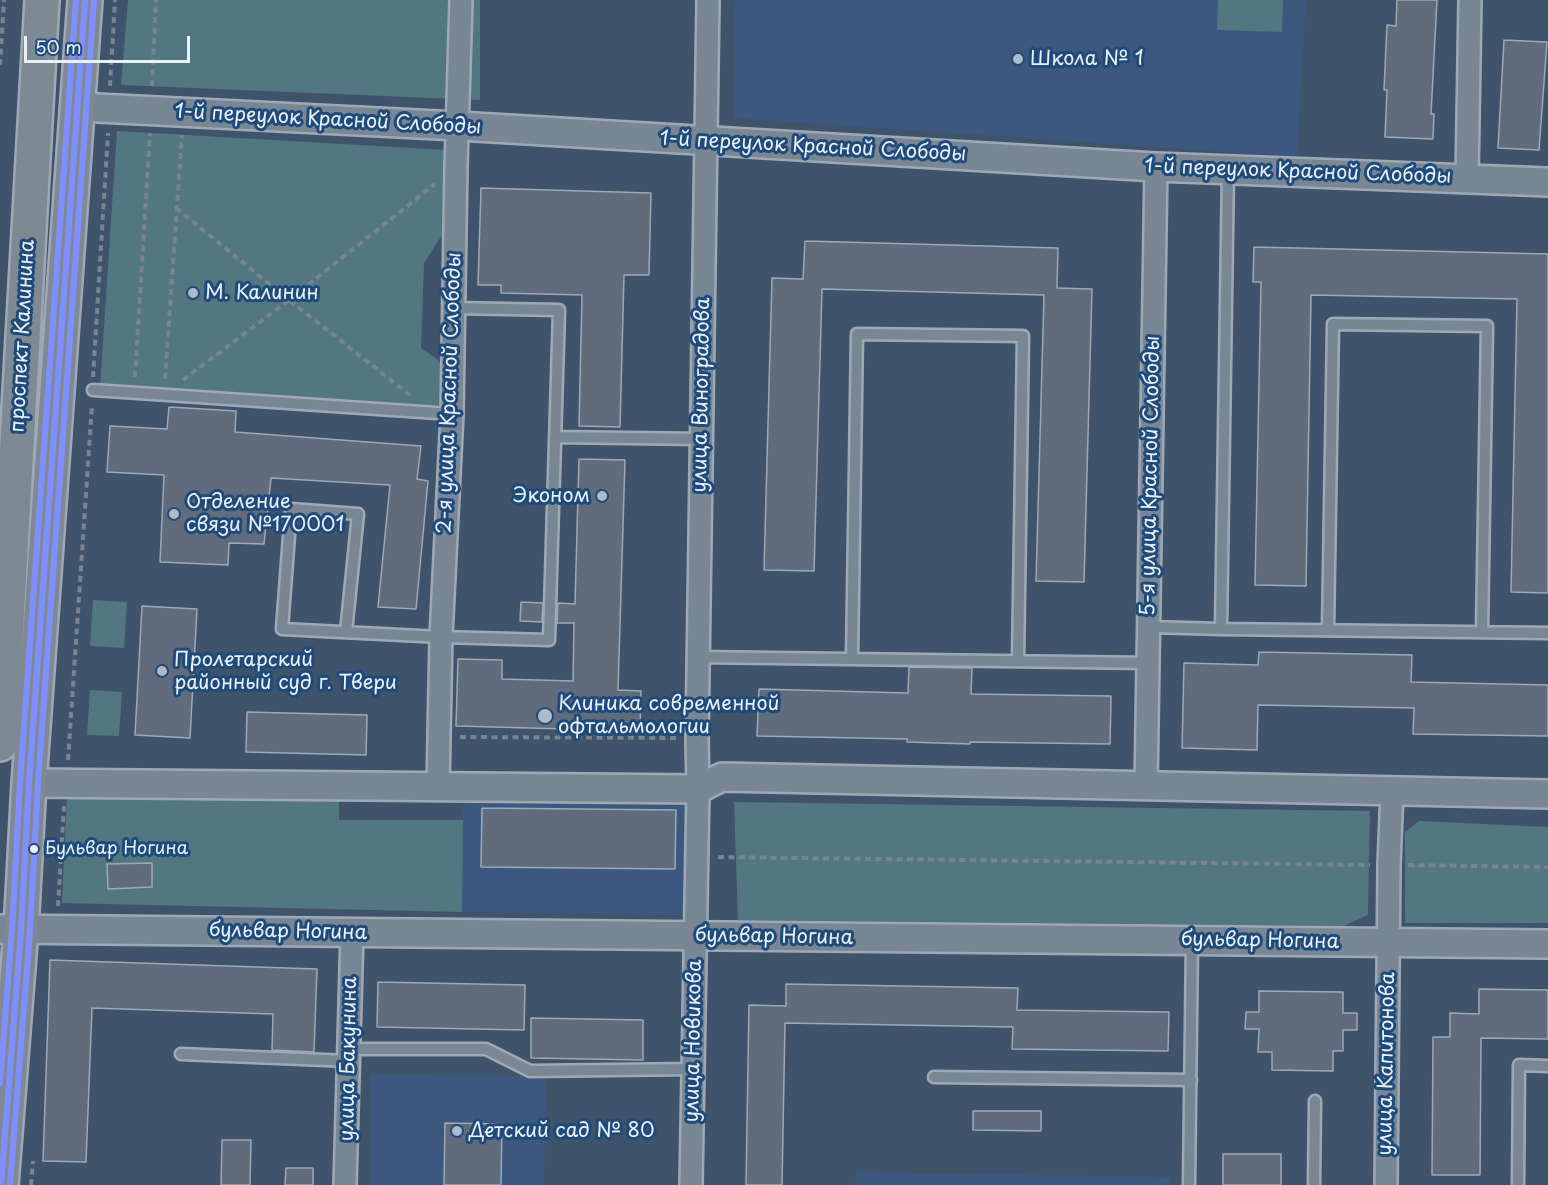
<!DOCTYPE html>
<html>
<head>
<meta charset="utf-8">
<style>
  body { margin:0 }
  #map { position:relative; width:1548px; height:1185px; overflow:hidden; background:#3f536b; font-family:"Playpen Sans",sans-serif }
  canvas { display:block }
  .scale { position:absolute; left:24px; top:36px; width:166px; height:27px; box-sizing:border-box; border:3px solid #e8f1f8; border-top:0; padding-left:8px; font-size:18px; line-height:21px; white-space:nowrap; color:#e8f1f8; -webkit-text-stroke:4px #1f4a7a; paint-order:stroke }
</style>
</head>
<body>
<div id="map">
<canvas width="1548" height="1185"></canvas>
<div class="scale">50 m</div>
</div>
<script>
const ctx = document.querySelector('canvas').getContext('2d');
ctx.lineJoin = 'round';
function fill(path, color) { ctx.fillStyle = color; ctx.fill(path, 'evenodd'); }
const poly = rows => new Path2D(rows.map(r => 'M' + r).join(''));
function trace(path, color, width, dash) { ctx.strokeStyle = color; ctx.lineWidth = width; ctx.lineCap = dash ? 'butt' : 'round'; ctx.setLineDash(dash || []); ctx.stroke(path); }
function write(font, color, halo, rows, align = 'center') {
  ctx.font = font + ' "Playpen Sans",sans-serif'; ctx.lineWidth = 6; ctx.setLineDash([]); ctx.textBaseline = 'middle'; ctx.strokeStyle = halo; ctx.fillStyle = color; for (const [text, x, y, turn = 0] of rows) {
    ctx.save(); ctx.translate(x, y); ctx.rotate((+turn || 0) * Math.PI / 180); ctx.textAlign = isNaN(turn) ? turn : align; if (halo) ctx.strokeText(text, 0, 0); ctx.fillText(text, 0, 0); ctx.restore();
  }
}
fill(poly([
  [735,0,1306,0,1297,157,734,118],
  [463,797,692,803,690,915,462,912],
  [370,1074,546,1076,544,1185,369,1185],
  [856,1172,1169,1177,1169,1185,855,1185]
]), '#3d587e');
fill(poly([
  [128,0,480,0,480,100,121,85],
  [1218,0,1283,0,1282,32,1217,30],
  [117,131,447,150,444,232,424,263,421,348,437,359,445,372,446,394,439,404,432,408,419,408,288,397,100,387],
  [93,600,127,602,124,648,90,646],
  [90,690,122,692,119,736,87,735],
  [67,795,339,798,339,820,463,820,462,912,62,903],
  [734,802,1370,811,1368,915,1344,926,738,920],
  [1419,821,1548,827,1548,923,1405,923,1405,832]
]), '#537781');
const building = poly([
  [1397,0,1437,0,1431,114,1434,114,1433,139,1385,137,1387,90,1384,90,1387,25,1396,26,1397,0],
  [1504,40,1547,42,1539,150,1498,148,1504,40],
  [481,188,651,193,649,275,624,275,620,427,579,426,582,295,501,293,501,285,478,285,481,188],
  [805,241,1058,248,1057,288,1092,289,1084,582,1036,581,1044,295,822,289,814,571,764,570,772,278,803,279,805,241],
  [1254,247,1548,254,1548,593,1511,592,1517,299,1311,295,1306,586,1255,585,1261,282,1253,282,1254,247],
  [169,407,236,411,235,432,421,446,417,479,428,481,416,609,378,607,390,485,271,478,264,544,229,543,228,565,160,562,164,475,107,472,110,426,167,429,169,407],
  [579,459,625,460,618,690,641,691,640,731,456,726,458,659,502,660,502,679,573,681,574,623,557,623,558,603,575,604,579,459],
  [521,602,543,603,542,622,520,621,521,602],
  [142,606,197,609,190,738,135,735,142,606],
  [1259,652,1412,655,1411,682,1548,685,1548,736,1413,734,1414,708,1258,705,1257,750,1182,748,1184,663,1258,665,1259,652],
  [909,667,972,668,971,694,1111,696,1110,744,970,742,970,744,907,742,907,739,757,736,759,689,908,693,909,667],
  [247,712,367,715,366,755,246,752,247,712],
  [482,808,676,810,675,869,481,867,482,808],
  [152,863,152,887,108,889,107,864,152,863],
  [50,960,317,969,314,1052,272,1050,273,1014,92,1008,86,1162,43,1161,50,960],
  [378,982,525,985,524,1030,377,1027,378,982],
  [786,984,1018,988,1017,1010,1169,1012,1168,1051,1012,1049,1013,1027,785,1023,782,1185,746,1185,749,1005,786,1006,786,984],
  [1479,989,1548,990,1548,1039,1481,1038,1480,1175,1432,1175,1433,1037,1450,1037,1450,1013,1479,1014,1479,989],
  [1259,991,1343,992,1343,1013,1357,1013,1357,1030,1343,1030,1343,1051,1333,1051,1333,1071,1272,1070,1272,1052,1258,1052,1259,1029,1245,1029,1246,1012,1259,1012,1259,991],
  [531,1018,643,1020,643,1060,531,1058,531,1018],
  [973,1111,1041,1111,1041,1131,973,1130,973,1111],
  [445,1123,502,1124,501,1185,444,1185,445,1123],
  [222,1140,251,1140,250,1185,221,1185,222,1140],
  [1223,1154,1281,1154,1281,1185,1223,1185,1223,1154],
  [286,1168,313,1168,313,1185,285,1185,286,1168]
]);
fill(building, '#606b7c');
trace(building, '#9fa9b6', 1.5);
const service = poly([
  [1228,171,1221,629,1548,633],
  [93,390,452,414],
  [555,437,701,439],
  [1149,627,1221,629],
  [1328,630,1333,324,1487,326,1482,632],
  [346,632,358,514,291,509,282,629,441,637,549,640,559,310,453,308],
  [698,657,1149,663],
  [852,659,857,334,1023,336,1018,661],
  [349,1049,486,1049,530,1071,693,1069],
  [181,1054,349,1061],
  [934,1077,1191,1080],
  [1189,1185,1192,941],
  [1314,1185,1315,1101],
  [1518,1185,1519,1065,1548,1066]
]);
const minor = poly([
  [1467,179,1470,0],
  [1146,786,1156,167],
  [438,787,441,637,452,414,456,167,461,0],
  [345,1185,352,933],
  [691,1185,698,789,697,738,708,0],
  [1386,1185,1389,865,1392,791]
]);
const tertiary = poly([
  [78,107,458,126,1156,167,1548,182],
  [29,783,698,789,722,777,1548,794],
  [0,929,1548,944]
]);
const primary = poly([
  [0,744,42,0],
  [1,1185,21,930,29,783,85,0]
]);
trace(service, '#9fa9b6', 15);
trace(minor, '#9fa9b6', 26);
trace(tertiary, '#9fa9b6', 32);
trace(primary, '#9fa9b6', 38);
trace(poly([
  [0,65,4,0],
  [110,86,115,0],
  [152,86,156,0],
  [176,208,289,300,410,395],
  [93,377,108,133],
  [135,377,150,133],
  [165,379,182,135],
  [183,380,289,300,435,184],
  [460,737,677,738],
  [68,760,92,405],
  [718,857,1370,865],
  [1408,865,1548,867],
  [58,906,64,806],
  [31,1185,33,1161]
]), '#798491', 4, [6, 4.5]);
trace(service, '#798694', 10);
trace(minor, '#798694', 21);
trace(tertiary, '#798694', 27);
trace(primary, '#7d8993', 33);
trace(poly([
  [1,1185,21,930,29,783,85,0]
]), '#808fff', 6);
trace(poly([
  [10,1185,30,931,38,784,94,1]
]), '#808fff', 6);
trace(poly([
  [0,1083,12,929,20,782,76,0]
]), '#808fff', 6);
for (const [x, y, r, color] of [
  [1018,59,6,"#adbac7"],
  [193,293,6,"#adbac7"],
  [602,496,6,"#adbac7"],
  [174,514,6,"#adbac7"],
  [162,671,6,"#adbac7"],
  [545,716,8,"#adbac7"],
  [34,849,5,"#e8f1f8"],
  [457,1131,6,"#adbac7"]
]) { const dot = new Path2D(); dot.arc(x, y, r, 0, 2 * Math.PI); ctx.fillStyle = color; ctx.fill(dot); trace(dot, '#1f4a7a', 2); }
write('18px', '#e8f1f8', '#1f4a7a', [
  ["Бульвар Ногина",45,849]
], 'left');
write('20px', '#e8f1f8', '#1f4a7a', [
  ["Школа № 1",1030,59],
  ["М. Калинин",205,293],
  ["Эконом",590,496,"right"],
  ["Отделение",186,502],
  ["связи №170001",186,525],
  ["Пролетарский",174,660],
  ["районный суд г. Твери",174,683],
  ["Клиника современной",558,704],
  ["офтальмологии",558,727],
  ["Детский сад № 80",469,1131]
], 'left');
write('20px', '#e8f1f8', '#1f4a7a', [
  ["1-й переулок Красной Слободы",328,120,3],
  ["1-й переулок Красной Слободы",813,147,3],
  ["1-й переулок Красной Слободы",1298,172,2],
  ["проспект Калинина",23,336,-87],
  ["2-я улица Красной Слободы",450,393,-88],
  ["улица Виноградова",702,395,-89],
  ["5-я улица Красной Слободы",1151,476,-89],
  ["бульвар Ногина",288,932,1],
  ["бульвар Ногина",774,937,1],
  ["бульвар Ногина",1260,941,1],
  ["улица Новикова",694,1041,-89],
  ["улица Бакунина",349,1059,-89],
  ["улица Капитонова",1387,1064,-89]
]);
</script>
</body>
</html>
